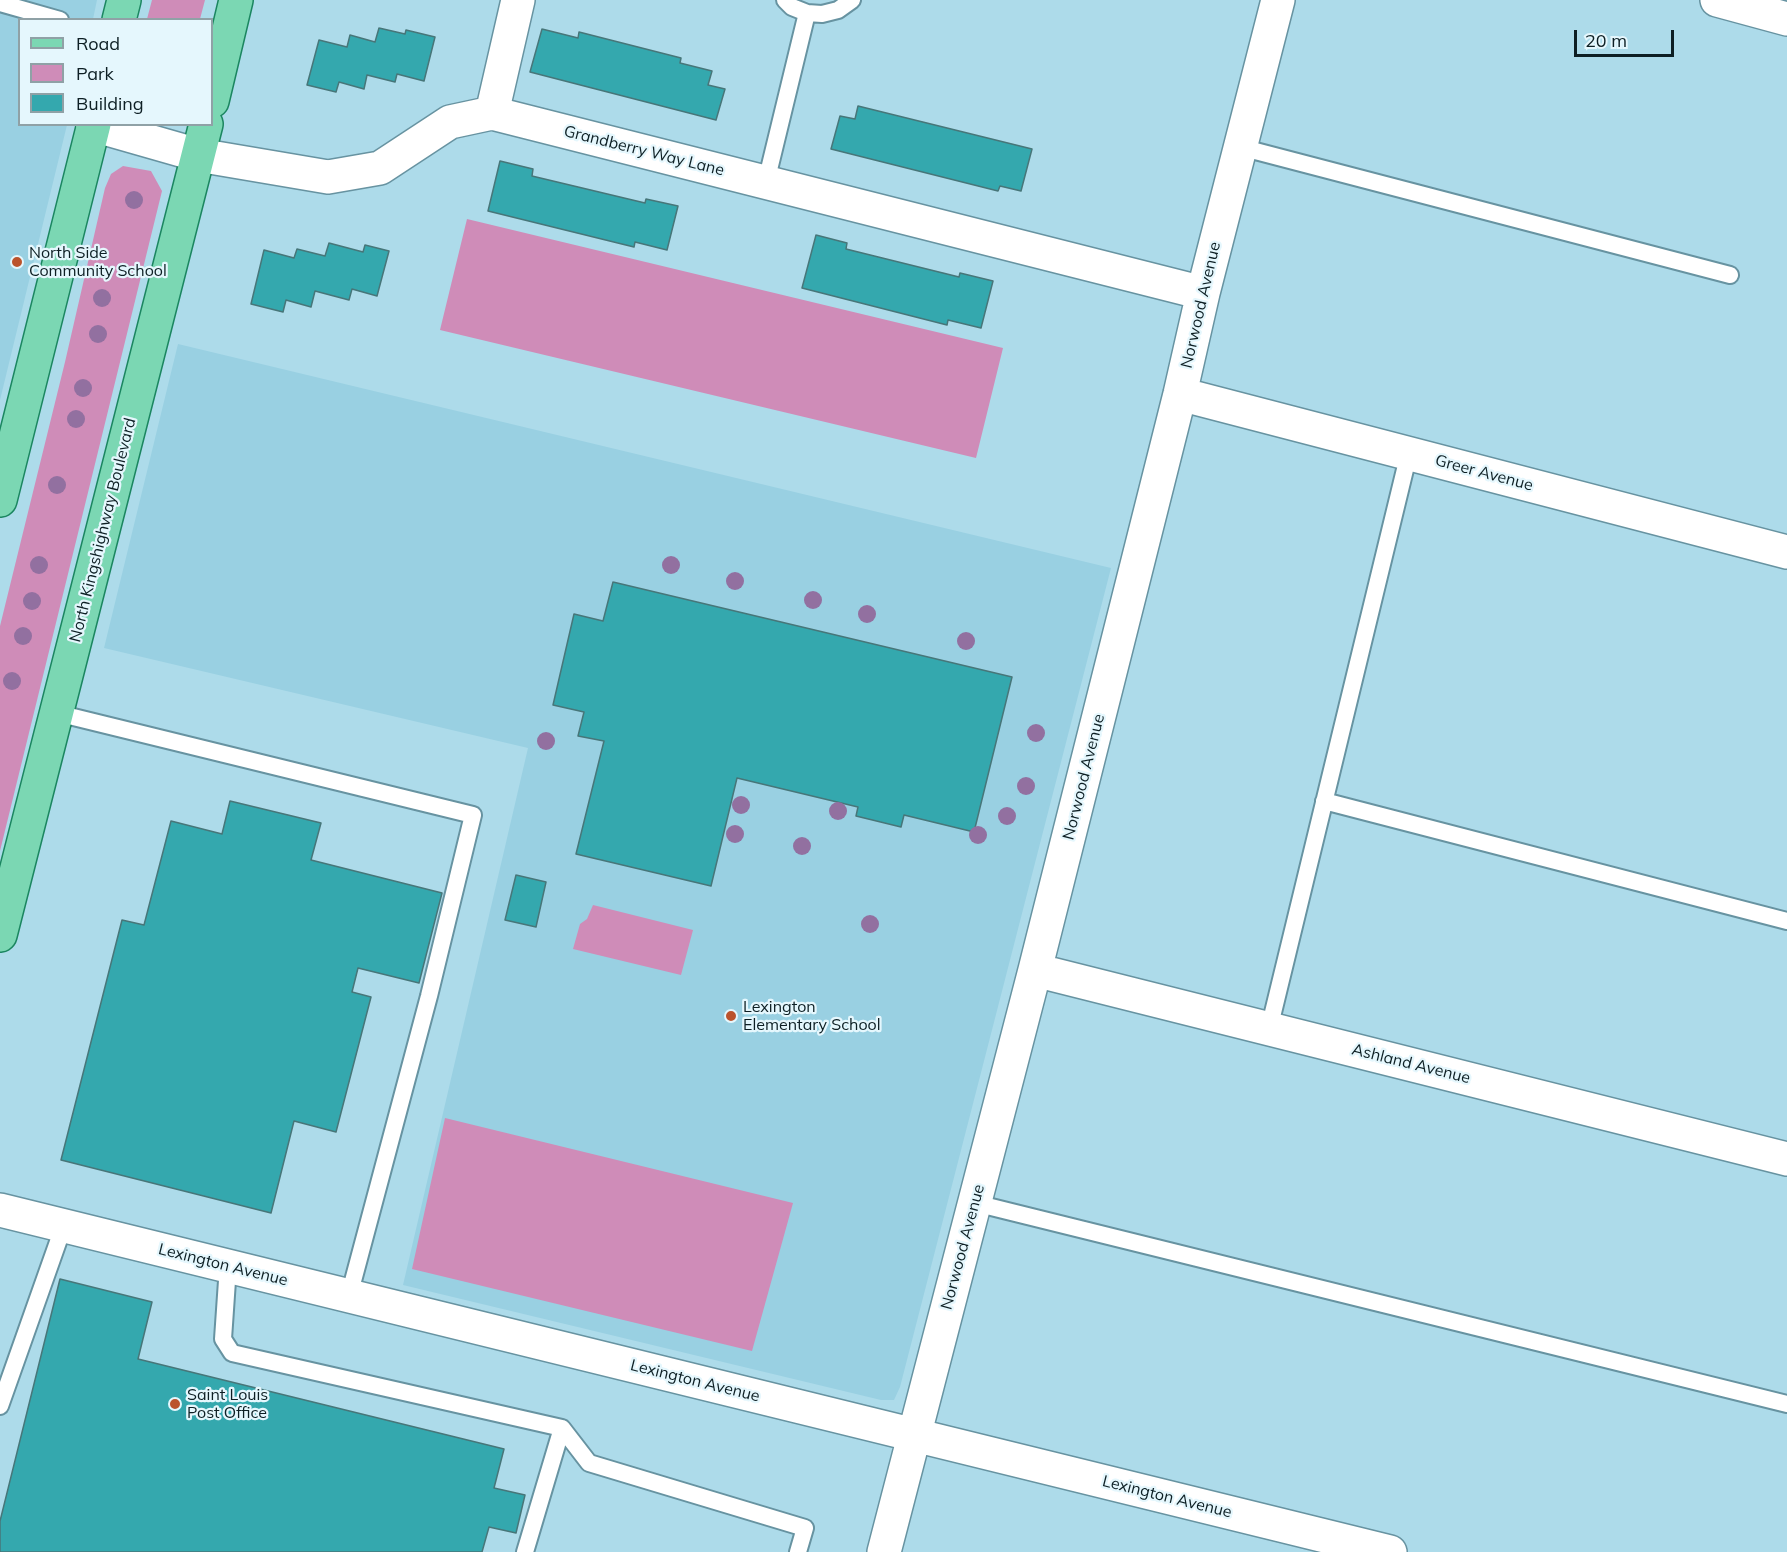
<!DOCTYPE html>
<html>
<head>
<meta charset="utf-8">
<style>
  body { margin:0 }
  #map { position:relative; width:1787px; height:1552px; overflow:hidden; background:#addbea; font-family:Mulish,sans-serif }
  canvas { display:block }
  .legend { position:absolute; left:18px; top:18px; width:195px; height:108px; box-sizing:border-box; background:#e5f7fd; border:2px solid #8fa1a6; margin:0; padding:8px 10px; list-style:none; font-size:18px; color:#0d1f24 }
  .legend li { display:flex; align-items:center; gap:12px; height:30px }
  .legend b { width:30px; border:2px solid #8fa1a6 }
  .scale { position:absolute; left:1574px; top:30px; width:100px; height:27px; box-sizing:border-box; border:3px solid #0d1f24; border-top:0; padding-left:8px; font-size:18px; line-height:21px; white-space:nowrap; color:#0d1f24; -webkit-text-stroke:4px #e5f7fd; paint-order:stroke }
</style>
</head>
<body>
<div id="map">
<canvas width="1787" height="1552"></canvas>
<ul class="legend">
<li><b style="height:8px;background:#7bd7b3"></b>Road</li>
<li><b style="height:16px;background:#cf8cb8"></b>Park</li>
<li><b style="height:16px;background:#34a8ae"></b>Building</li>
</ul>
<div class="scale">20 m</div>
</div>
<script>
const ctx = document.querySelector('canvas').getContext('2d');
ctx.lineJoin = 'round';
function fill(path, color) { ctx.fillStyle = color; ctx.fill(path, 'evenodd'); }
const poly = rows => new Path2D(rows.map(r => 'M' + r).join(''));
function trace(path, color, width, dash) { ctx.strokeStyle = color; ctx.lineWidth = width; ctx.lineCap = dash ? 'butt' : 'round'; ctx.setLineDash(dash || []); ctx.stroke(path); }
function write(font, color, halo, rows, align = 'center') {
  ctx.font = font + ' Mulish,sans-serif'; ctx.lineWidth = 4.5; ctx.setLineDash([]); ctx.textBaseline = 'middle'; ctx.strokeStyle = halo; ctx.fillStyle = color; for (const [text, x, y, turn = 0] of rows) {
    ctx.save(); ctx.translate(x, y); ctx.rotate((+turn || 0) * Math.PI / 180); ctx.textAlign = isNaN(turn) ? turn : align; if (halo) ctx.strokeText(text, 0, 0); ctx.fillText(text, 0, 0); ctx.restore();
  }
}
fill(poly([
  [0,0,97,0,93,19,20,20,20,124,67,125,0,400],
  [178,344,1111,568,900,1387,894,1400,881,1400,403,1285,528,748,104,648]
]), '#99d0e2');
fill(poly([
  [152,0,205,0,200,19,147,19],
  [123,166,151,171,162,191,0,851,0,626,65,362,105,188,111,174],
  [467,219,1003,348,976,458,440,330],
  [593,905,693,930,681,975,573,949,580,924,587,919],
  [445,1118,793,1203,752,1351,412,1269]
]), '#cf8cb8');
const building = poly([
  [379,28,405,34,406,30,435,37,424,81,397,74,395,82,367,75,364,89,339,82,336,92,307,85,319,40,347,47,350,35,375,42,379,28],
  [542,29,578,38,579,32,681,58,680,63,712,71,708,85,725,89,716,120,530,72,542,29],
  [858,106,1032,149,1021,191,1000,186,998,191,831,149,840,116,855,119,858,106],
  [500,161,533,169,532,176,645,203,646,199,678,206,667,250,635,242,634,247,488,211,500,161],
  [816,235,847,243,846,249,959,277,960,273,993,281,981,328,948,320,947,325,802,288,816,235],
  [329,243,363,252,365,245,389,251,377,296,352,289,349,300,315,291,311,307,286,300,283,312,251,304,264,250,294,258,297,249,325,256,329,243],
  [613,582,1012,677,974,832,904,815,901,827,856,816,858,807,737,778,711,886,576,854,604,741,578,736,584,712,553,705,574,614,603,621,613,582],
  [230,801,321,823,311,860,442,893,419,983,358,968,352,992,371,997,336,1132,294,1121,271,1213,61,1160,122,920,144,925,171,821,222,834,230,801],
  [516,875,546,882,536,927,505,920,516,875],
  [60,1279,152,1302,138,1359,504,1449,494,1488,525,1495,516,1533,489,1527,482,1552,0,1552,0,1521,60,1279]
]);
fill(building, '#34a8ae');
trace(building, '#477679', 1.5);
const lane = poly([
  [785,0,792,7,807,13,822,14,838,10,852,0],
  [0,3,60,20],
  [1240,147,1730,275],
  [766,182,807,13],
  [57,713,473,815,429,996,349,1296],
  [1324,801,1787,921],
  [1269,1029,1409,453],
  [975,1203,1787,1404],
  [228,1266,223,1339,232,1353,562,1428,589,1463,805,1528,798,1552],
  [0,1406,64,1225],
  [525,1552,562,1428]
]);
const street = poly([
  [1717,0,1787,19],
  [492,113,518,0],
  [93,125,198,155,328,177,380,168,450,122,492,113,1203,293],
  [1180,394,1787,552],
  [1035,970,1787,1159],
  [0,1210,1390,1552],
  [884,1552,1035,970,1180,394,1203,293,1278,0]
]);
const primary = poly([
  [119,20,124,0],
  [212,101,236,0],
  [0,500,94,124],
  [0,935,206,124]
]);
trace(lane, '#6793a1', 20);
trace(street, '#6793a1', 36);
trace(primary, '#1b8660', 36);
trace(lane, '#fff', 16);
trace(street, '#fff', 33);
trace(primary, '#7bd7b3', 33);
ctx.fillStyle = '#9270a0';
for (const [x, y] of [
  [134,200],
  [102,298],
  [98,334],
  [83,388],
  [76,419],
  [57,485],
  [39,565],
  [671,565],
  [735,581],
  [813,600],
  [32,601],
  [867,614],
  [23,636],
  [966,641],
  [12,681],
  [1036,733],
  [546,741],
  [1026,786],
  [741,805],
  [838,811],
  [1007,816],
  [735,834],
  [978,835],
  [802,846],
  [870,924]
]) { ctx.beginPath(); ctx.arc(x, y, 9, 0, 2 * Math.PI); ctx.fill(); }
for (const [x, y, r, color] of [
  [17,262,6,"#bb532c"],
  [731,1016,6,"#bb532c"],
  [175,1404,6,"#bb532c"]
]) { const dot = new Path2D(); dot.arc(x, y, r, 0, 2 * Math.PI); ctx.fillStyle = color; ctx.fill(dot); trace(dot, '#e5f7fd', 2); }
write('16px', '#0d1f24', '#e5f7fd', [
  ["Grandberry Way Lane",644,151,14],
  ["Norwood Avenue",1201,305,-77],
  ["Greer Avenue",1484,473,15],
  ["North Kingshighway Boulevard",103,530,-76],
  ["Norwood Avenue",1084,777,-76],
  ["Ashland Avenue",1411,1064,14],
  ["Norwood Avenue",963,1247,-75],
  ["Lexington Avenue",223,1265,14],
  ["Lexington Avenue",695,1381,14],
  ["Lexington Avenue",1167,1497,14]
]);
write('16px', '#0d1f24', '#e5f7fd', [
  ["North Side",29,253],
  ["Community School",29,271],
  ["Lexington",743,1007],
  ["Elementary School",743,1025],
  ["Saint Louis",187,1395],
  ["Post Office",187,1413]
], 'left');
</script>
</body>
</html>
